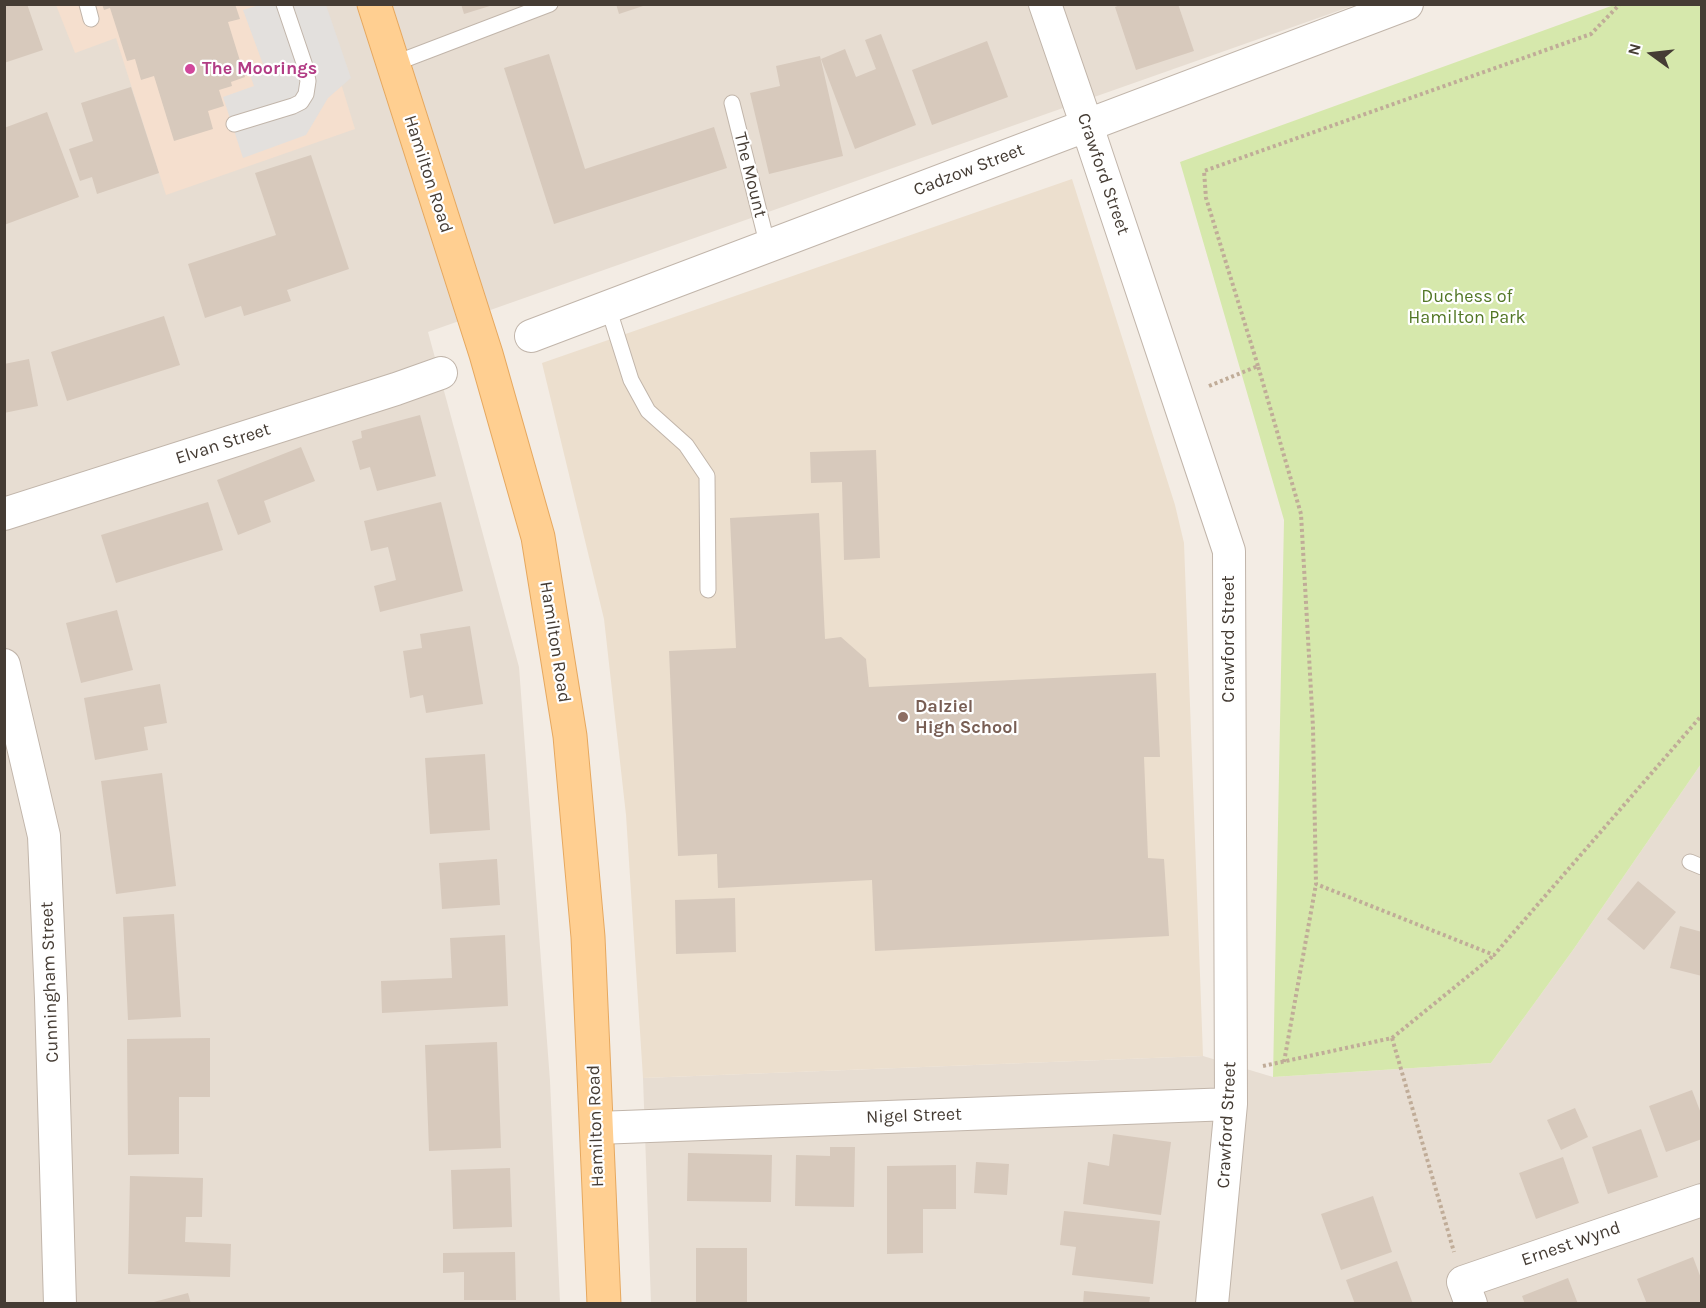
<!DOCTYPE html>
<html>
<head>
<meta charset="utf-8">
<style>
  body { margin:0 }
  #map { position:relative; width:1706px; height:1308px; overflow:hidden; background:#f3ece4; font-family:Karla,sans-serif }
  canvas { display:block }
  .frame { position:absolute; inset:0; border:6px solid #453c34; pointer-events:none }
  .north { position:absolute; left:1622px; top:24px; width:60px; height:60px; -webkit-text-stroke:4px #fff; paint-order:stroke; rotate:285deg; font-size:16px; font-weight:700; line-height:24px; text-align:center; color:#453c34 }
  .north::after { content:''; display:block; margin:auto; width:21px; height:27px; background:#453c34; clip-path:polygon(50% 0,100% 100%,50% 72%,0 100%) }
</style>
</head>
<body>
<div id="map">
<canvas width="1706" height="1308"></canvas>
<div class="frame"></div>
<div class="north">N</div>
</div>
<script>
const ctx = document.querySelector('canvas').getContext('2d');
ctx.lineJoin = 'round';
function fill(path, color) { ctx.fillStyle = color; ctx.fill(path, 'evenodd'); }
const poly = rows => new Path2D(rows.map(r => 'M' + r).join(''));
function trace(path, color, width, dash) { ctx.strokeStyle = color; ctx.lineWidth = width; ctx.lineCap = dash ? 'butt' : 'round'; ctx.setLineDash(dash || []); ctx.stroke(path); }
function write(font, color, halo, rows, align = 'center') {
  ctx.font = font + ' Karla,sans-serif'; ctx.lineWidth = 4.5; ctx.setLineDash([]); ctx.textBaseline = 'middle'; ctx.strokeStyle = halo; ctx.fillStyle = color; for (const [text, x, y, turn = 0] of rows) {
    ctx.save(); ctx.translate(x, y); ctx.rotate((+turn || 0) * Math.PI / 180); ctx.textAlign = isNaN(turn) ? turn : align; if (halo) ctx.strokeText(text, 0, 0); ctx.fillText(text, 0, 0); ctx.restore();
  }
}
fill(poly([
  [5,5,1355,5,428,332,519,667,550,1081,560,1303,5,1304],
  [1701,764,1701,1303,651,1303,643,1078,1203,1056,1273,1077,1491,1063,1573,950]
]), '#e7ddd2');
fill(poly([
  [56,5,317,5,355,129,166,195,116,38,75,53]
]), '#f5dfce');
fill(poly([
  [1072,179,1175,505,1184,543,1203,1056,643,1078,626,815,604,619,542,363]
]), '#ecdfce');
fill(poly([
  [1614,5,1701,5,1701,764,1573,950,1491,1063,1273,1077,1284,520,1180,162]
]), '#d6e8ac');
fill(poly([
  [259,5,326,5,351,78,328,98,306,135,243,158,223,97,254,86,249,72,264,67,243,10]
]), '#e3e0dd');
fill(poly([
  [4,4,27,4,43,50,4,63],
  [102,4,235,4,240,19,228,22,245,77,231,82,232,86,219,90,224,106,208,111,213,129,174,141,154,76,141,80,135,59,127,61,110,8,104,10],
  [461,4,493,4,493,5,464,14],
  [616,4,646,4,646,5,619,14],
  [1122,4,1178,4,1194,51,1136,70,1115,7],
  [881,34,916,125,855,149,821,59,845,49,856,77,876,69,865,40],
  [987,41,1008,97,932,125,912,70],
  [549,54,585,169,714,127,727,168,554,224,504,68],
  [820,56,843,156,769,174,750,93,780,86,776,66],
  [131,87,159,173,97,194,92,177,80,181,69,149,93,141,81,103],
  [47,112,79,197,4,225,4,128],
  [311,155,349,269,287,290,291,301,244,316,241,306,205,318,188,264,276,235,255,173],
  [164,316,180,365,67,401,51,352],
  [29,359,38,406,4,413,4,364],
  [420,415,436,476,377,491,370,467,360,470,352,441,362,438,361,431],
  [301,447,315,481,264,501,271,522,238,535,217,480],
  [876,450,880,558,844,560,842,482,811,483,810,452],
  [208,502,223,550,116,583,101,535],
  [441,502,463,591,380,612,374,586,396,580,388,547,371,551,364,521],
  [819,513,825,639,841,637,866,659,869,687,1156,673,1160,757,1144,757,1148,858,1164,859,1169,936,875,951,872,880,718,888,717,854,678,856,669,651,736,648,730,518],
  [117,610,133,670,81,683,66,623],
  [470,626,483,704,426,713,423,695,410,698,403,651,422,648,420,634],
  [160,684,167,723,144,727,148,750,95,760,84,698],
  [485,754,490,830,430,834,425,758],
  [162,773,176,886,116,894,101,781],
  [497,859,500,905,442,909,439,863],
  [1638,881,1676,912,1644,950,1607,919],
  [735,898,736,952,676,954,675,900],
  [174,914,181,1017,128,1020,123,917],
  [1680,926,1702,932,1702,976,1670,968],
  [505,935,508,1006,382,1013,381,981,452,978,450,938],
  [210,1038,210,1097,179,1097,179,1154,128,1155,127,1039],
  [497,1042,501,1148,429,1151,425,1045],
  [1692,1090,1702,1116,1702,1139,1666,1152,1649,1106],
  [1575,1108,1588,1137,1561,1150,1547,1120],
  [1641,1129,1658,1177,1608,1194,1592,1147],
  [1113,1134,1171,1142,1161,1215,1083,1204,1088,1162,1109,1166],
  [830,1147,855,1147,854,1207,795,1206,796,1155,830,1156],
  [688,1153,772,1155,771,1202,687,1201],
  [1563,1157,1579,1203,1536,1219,1519,1173],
  [976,1162,1009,1164,1007,1195,974,1193],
  [956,1165,956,1209,923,1209,923,1253,887,1254,887,1166],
  [510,1168,512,1227,453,1229,451,1170],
  [130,1176,203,1178,202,1217,186,1217,185,1242,231,1244,230,1277,128,1274],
  [1373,1196,1392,1252,1341,1270,1321,1214],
  [1064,1211,1160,1221,1153,1284,1072,1275,1076,1247,1060,1245],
  [696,1248,747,1248,747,1304,696,1304],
  [515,1252,516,1300,464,1300,464,1272,443,1273,443,1253],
  [1693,1257,1702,1281,1702,1304,1647,1304,1637,1279],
  [1397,1261,1413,1304,1355,1304,1346,1280],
  [1568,1278,1578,1304,1525,1304,1522,1296],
  [1084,1291,1150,1297,1149,1304,1083,1304],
  [188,1293,191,1304,150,1304,150,1303]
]), '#d7c9bc');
const lane = poly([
  [87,4,91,19],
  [393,64,550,4],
  [732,103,768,247],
  [234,124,293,106,301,102,306,94,308,81,305,66,284,4],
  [608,307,631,380,648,411,686,445,707,476,708,590],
  [1690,862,1702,867]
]);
const street = poly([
  [1045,4,1087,126,1229,551,1231,1104,1212,1304],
  [531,336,1407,4],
  [4,514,396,389,441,373],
  [4,665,44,836,51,998,60,1304],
  [597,1128,1231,1104],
  [1471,1304,1463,1282,1702,1200]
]);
const primary = poly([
  [374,4,486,354,538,537,570,736,588,937,604,1304]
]);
trace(lane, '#c1b5aa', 17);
trace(street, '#c1b5aa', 34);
trace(primary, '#e6a85f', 35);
trace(poly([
  [1258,366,1206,198,1204,171,1591,34,1620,4],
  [1209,386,1258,366,1301,514,1313,727,1316,884,1494,955,1702,715],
  [1392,1038,1454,1252],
  [1284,1062,1316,884],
  [1263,1066,1392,1038,1493,956]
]), '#c0ac98', 4, [3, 3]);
trace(lane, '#fff', 15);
trace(street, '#fff', 32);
trace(primary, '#ffcf91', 33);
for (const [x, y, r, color] of [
  [190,69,6,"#d1479c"],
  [903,717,6,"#8d6e63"]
]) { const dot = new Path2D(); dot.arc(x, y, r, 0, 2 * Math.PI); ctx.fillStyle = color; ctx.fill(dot); trace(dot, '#fff', 2); }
write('bold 18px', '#b23c85', '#fff', [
  ["The Moorings",202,69]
], 'left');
write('18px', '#453c34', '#fff', [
  ["Cadzow Street",969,170,-21],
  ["Hamilton Road",428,174,72],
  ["Crawford Street",1103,174,71],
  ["The Mount",750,175,76],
  ["Elvan Street",223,444,-18],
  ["Crawford Street",1229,639,-90],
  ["Hamilton Road",555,642,81],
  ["Cunningham Street",50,982,-92],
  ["Nigel Street",914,1116,-2],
  ["Crawford Street",1227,1125,-87],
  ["Hamilton Road",596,1126,-92],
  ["Ernest Wynd",1571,1244,-19]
]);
write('18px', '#527726', '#fff', [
  ["Duchess of",1467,297],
  ["Hamilton Park",1467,318]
]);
write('bold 18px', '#785e54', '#fff', [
  ["Dalziel",915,707],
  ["High School",915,728]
], 'left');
</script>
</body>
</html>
